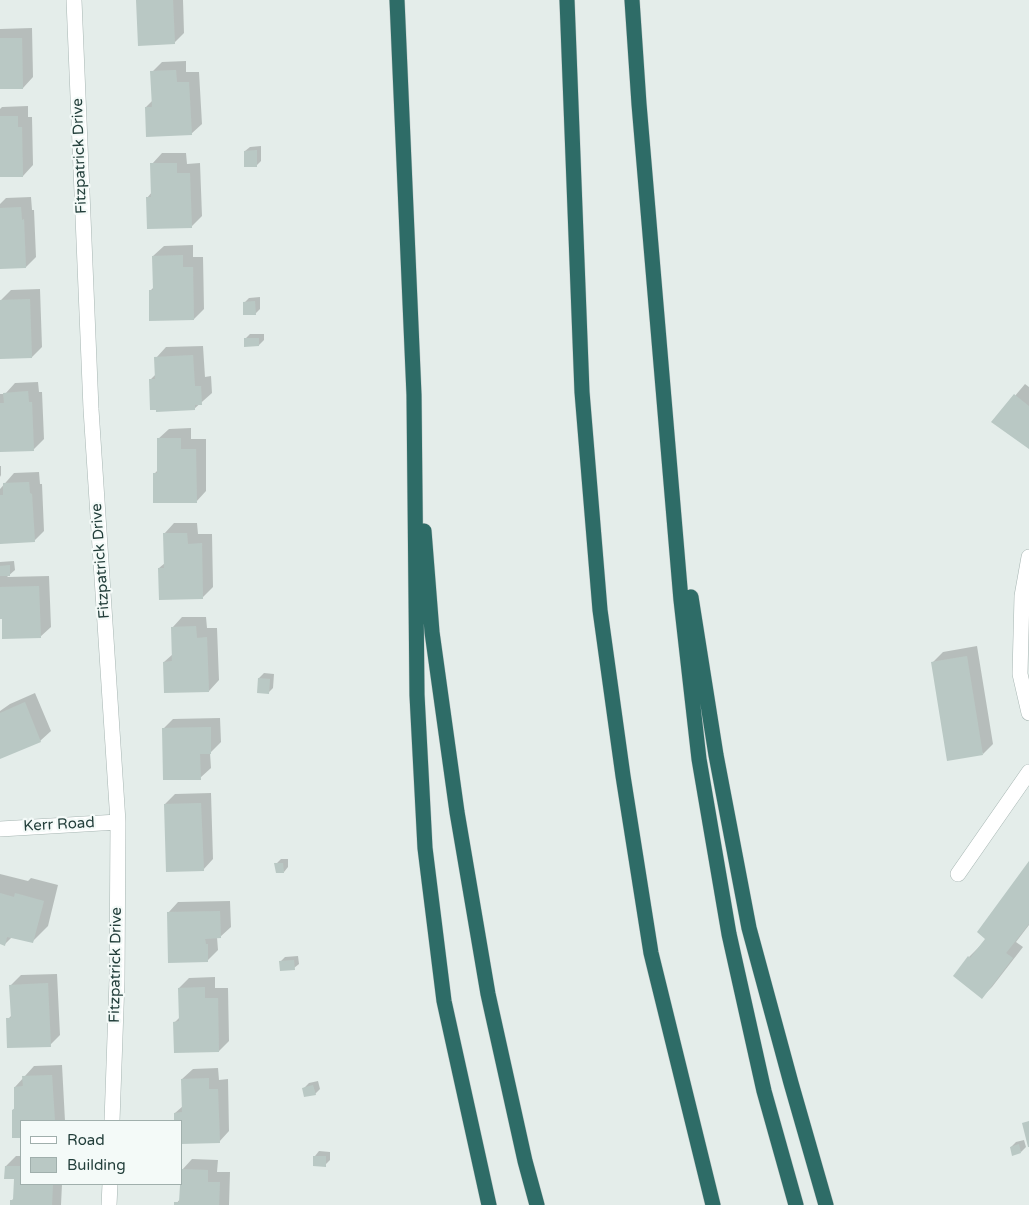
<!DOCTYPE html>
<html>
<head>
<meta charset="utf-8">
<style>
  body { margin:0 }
  #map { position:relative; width:1029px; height:1205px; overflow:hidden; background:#e4edea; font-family:"Varela Round",sans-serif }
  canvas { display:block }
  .legend { position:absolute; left:20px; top:1120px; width:162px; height:65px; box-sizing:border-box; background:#f4faf8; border:1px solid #a0afac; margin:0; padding:6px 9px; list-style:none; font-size:15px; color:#233f3b }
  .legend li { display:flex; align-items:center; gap:10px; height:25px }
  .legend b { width:25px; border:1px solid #a0afac }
</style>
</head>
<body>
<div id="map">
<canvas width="1029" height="1205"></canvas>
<ul class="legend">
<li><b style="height:6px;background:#fff"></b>Road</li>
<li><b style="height:14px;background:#b9c8c4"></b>Building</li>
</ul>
</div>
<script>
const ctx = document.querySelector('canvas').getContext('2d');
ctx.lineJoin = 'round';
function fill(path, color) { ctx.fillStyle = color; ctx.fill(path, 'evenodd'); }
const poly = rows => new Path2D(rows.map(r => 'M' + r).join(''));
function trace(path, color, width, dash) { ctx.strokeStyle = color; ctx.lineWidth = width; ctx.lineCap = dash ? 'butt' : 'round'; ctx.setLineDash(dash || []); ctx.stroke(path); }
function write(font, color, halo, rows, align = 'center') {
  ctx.font = font + ' "Varela Round",sans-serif'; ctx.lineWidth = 4.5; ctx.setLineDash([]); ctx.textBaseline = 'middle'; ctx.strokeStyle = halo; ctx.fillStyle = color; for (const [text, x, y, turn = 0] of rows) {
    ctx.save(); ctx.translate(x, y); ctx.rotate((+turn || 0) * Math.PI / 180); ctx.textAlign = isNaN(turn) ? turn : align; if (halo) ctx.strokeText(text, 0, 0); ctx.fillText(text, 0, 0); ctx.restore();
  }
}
fill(poly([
  [137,0,183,0,184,33,174,43],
  [32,28,33,77,23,88,0,88,0,29],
  [186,61,186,72,199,72,202,124,191,134,146,107,153,100,152,72,162,62],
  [28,106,28,117,32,117,33,165,23,176,0,176,0,109,2,107],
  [261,146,261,161,256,166,245,151,250,147],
  [162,153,186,153,187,164,200,163,202,216,191,227,147,198,152,192,152,164],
  [31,197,32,210,34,210,36,257,26,267,0,268,0,204,6,198],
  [193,245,193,257,203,257,204,309,194,319,150,291,154,287,153,256,164,246],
  [40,289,42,347,32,357,0,358,1,300,11,290],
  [260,297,260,309,255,314,244,303,249,298],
  [250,334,264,334,264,340,259,345,245,339],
  [203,346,205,377,211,376,212,393,194,409,150,380,156,374,156,358,166,347],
  [38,382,39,392,42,392,44,439,34,449,0,451,0,394,5,394,15,383],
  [1025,384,1029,387,1029,448,993,422],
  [191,428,191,439,206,439,206,491,196,502,154,474,159,469,158,439,169,429],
  [0,466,1,466,1,475,0,477],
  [39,472,40,484,42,484,44,531,34,541,0,543,0,489,14,473],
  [174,523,197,523,198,534,212,534,213,587,203,597,159,568,165,563,164,534],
  [14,561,15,570,7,577,49,576,51,627,40,637,3,618,0,618,0,562],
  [182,617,206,617,207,628,217,628,219,680,209,691,164,662,173,654,172,628],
  [977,646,993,744,983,754,933,662,943,652],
  [264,673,274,674,273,688,268,693,258,692,259,678],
  [35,693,51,731,40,741,0,758,0,711,10,704],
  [220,718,221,742,210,753,211,768,200,778,163,729,173,719],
  [211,793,213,859,203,870,165,804,175,794],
  [281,859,288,859,288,867,284,872,276,864],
  [1029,863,1029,925,1016,942,1023,947,992,987,982,997,969,957,987,939],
  [0,874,28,881,31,878,58,885,48,926,32,942,12,937,5,944,0,943],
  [230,901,231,927,220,937,217,937,218,950,208,960,168,913,178,902],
  [298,956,299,964,294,968,280,962,285,957],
  [57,974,60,1035,50,1045,8,1019,12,1015,11,985,21,975],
  [215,977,215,988,228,988,229,1041,219,1051,175,1022,180,1017,179,988,189,978],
  [62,1065,65,1121,21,1121,21,1137,14,1137,13,1110,15,1107,15,1087,34,1066],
  [218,1068,219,1080,228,1079,229,1131,219,1142,181,1121,175,1121,175,1113,183,1106,182,1079,193,1069],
  [318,1081,320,1089,315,1094,304,1088,309,1083],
  [1024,1140,1026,1147,1021,1152,1011,1147,1016,1142],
  [319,1151,330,1152,330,1160,325,1165,315,1156],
  [16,1156,21,1156,21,1184,62,1184,61,1205,11,1205,11,1201,14,1198,15,1178,6,1166],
  [192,1159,218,1160,217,1172,230,1172,229,1205,175,1205,181,1198,182,1170]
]), '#0003');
fill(poly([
  [136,0,173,0,175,44,138,46],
  [0,38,22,38,23,89,0,89],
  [176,70,177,82,189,82,192,135,146,137,145,107,152,107,150,71],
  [0,116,18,116,18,127,22,127,23,177,0,177],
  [257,150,257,167,244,167,244,151],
  [150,163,177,163,177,173,190,173,192,228,147,229,146,197,151,197],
  [21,207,22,220,24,219,26,268,0,269,0,208],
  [183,255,183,267,193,267,194,320,149,321,149,290,153,290,152,256],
  [30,299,32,358,0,359,0,300],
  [255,301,256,315,243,315,243,302],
  [244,338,259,338,259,346,244,347],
  [193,355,195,386,201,386,202,405,195,405,195,410,156,412,156,410,150,410,149,379,155,379,154,357],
  [28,391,29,402,32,402,34,451,0,452,0,403,4,403,3,393],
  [1014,394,1029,406,1029,449,991,422],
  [157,438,181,438,181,449,196,449,197,503,153,503,153,473,157,473],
  [29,482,30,493,32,494,35,542,0,544,0,495,3,495,3,483],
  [163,533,187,533,188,544,202,543,203,599,159,600,158,568,164,568],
  [10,565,10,576,0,576,0,566],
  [39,586,41,638,2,639,2,619,0,619,0,587],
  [196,626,197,638,207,637,209,692,164,693,163,662,172,661,171,627],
  [967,656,983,755,947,761,931,662],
  [258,678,270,679,269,694,257,693],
  [25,702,41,742,0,759,0,713],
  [211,727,211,754,200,754,201,780,163,780,162,728],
  [201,803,204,871,166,872,164,804],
  [1029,861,1029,924,1006,953,1013,958,982,999,953,976,968,956,970,958,985,939,977,932],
  [274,863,283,863,284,873,276,873],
  [0,893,14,897,15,893,44,901,33,943,7,937,5,946,0,944],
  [220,911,221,938,205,939,206,944,208,944,208,962,168,963,167,912],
  [294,960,295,970,280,971,279,961],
  [48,983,51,1047,7,1048,6,1018,11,1018,9,985],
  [205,987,205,998,218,998,219,1052,174,1053,173,1022,179,1021,178,988],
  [52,1075,55,1121,21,1121,21,1138,12,1138,12,1110,14,1109,14,1087,23,1086,22,1076],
  [209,1078,209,1089,218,1089,220,1143,181,1144,181,1121,174,1121,174,1113,182,1112,181,1079],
  [313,1085,316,1095,304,1097,302,1088],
  [1029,1121,1029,1147,1028,1147,1022,1123],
  [1019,1144,1021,1153,1012,1156,1010,1147],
  [313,1156,326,1156,326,1167,313,1166],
  [5,1166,21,1166,21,1184,53,1184,52,1205,10,1205,10,1200,13,1200,14,1179,4,1179],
  [181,1169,208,1170,208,1182,220,1182,219,1205,174,1205,174,1202,179,1202]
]), '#b9c8c4');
const minor = poly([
  [74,0,91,409,118,822,117,980,112,1121],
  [1029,557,1022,596,1020,674,1029,713],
  [0,829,118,822],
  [958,874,1029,772],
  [109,1205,110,1184]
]);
const motorway = poly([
  [397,0,414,395,417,695,425,848,444,1001,489,1205],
  [567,0,582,392,600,610,623,776,651,953,713,1205],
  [632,0,639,104,681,600,699,759,729,934,764,1091,796,1205],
  [424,531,432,632,457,812,488,994,525,1161,537,1205],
  [691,597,716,755,749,928,791,1083,826,1205]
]);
trace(minor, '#a6b5b2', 16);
trace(motorway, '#c1c9c8', 16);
trace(minor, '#fff', 15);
trace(motorway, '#2e6c67', 15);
write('15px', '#233f3b', '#f4faf8', [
  ["Fitzpatrick Drive",80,156,-92],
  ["Fitzpatrick Drive",101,561,-94],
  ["Kerr Road",59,825,-3],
  ["Fitzpatrick Drive",116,965,-89]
]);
</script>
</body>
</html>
